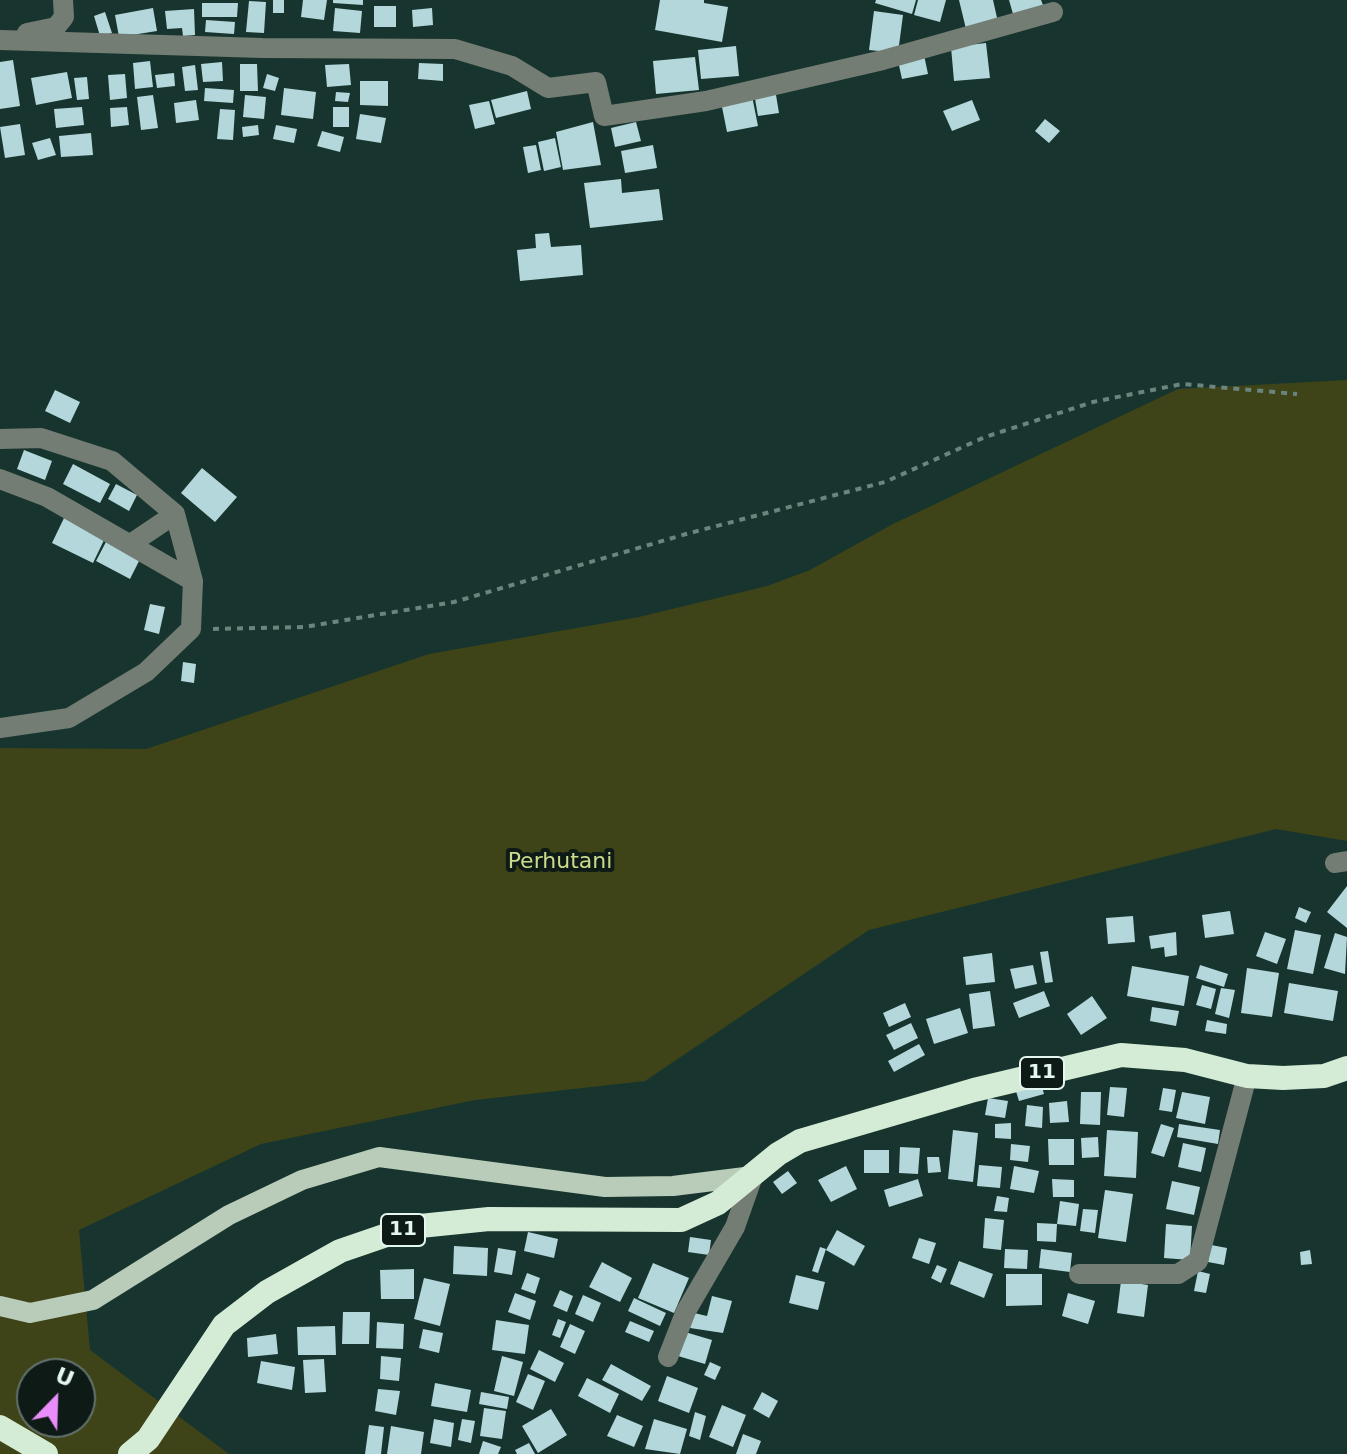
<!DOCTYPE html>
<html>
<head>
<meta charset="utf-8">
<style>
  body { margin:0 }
  #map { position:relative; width:1347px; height:1454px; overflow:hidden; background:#17352e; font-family:"DejaVu Sans",sans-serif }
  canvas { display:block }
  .north { position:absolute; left:16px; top:1358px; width:80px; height:80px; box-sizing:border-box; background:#0d1a16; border:2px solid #63726e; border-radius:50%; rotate:23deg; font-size:22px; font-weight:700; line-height:32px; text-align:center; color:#e5f6f1 }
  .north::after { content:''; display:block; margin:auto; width:28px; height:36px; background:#ea8dfc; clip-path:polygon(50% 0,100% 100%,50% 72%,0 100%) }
</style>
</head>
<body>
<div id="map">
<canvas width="1347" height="1454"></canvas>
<div class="north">U</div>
</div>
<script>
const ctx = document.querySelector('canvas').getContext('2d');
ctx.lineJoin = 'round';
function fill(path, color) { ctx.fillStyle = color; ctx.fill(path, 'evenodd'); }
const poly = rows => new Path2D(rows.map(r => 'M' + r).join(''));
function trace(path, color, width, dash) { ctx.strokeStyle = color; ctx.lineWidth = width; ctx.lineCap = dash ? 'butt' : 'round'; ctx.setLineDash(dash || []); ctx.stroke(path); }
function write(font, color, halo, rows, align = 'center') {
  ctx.font = font + ' "DejaVu Sans",sans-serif'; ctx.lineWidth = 8; ctx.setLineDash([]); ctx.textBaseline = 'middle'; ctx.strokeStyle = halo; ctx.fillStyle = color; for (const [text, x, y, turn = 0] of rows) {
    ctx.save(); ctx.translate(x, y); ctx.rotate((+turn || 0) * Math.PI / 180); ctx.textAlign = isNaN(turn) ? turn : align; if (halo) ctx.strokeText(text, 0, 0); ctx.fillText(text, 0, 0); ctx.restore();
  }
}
fill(poly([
  [1347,380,1347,841,1276,829,869,930,645,1081,475,1100,261,1144,79,1230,90,1350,229,1454,0,1454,0,748,146,749,429,654,639,617,767,586,810,570,893,524,1178,389],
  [32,1374,80,1374,80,1422,32,1422]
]), '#3e4417');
fill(poly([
  [273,0,284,0,284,13,273,13],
  [303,0,327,0,324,20,301,17],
  [333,0,363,0,363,5,333,3],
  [660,0,704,0,704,3,728,7,722,42,655,30],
  [876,0,916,0,912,14,875,3],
  [918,0,946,0,940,22,914,15],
  [959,0,993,0,998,22,966,29],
  [1009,0,1041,0,1043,5,1013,14],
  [249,1,266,2,264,33,246,32],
  [202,3,238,3,237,17,202,17],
  [374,6,396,6,396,27,374,27],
  [153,8,157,31,119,37,115,15],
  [335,8,362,11,360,33,333,31],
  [432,8,433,25,413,27,412,10],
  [194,9,195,35,183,36,182,28,167,29,165,11],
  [874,11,903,15,898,53,869,50],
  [105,12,112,33,100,36,94,16],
  [206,20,235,22,234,34,205,32],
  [986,43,990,78,954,81,951,47],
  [736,46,739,76,701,79,698,50],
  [924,55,928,74,902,79,898,61],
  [695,57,699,90,656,94,653,61],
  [13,60,20,106,0,109,0,62],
  [150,61,153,87,135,89,133,63],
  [222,62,223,81,203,82,201,64],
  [419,63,443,64,443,81,418,79],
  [240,64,257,64,258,91,240,91],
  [349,64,351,85,327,87,325,65],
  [195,65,198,90,185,91,182,67],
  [67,72,72,98,36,105,31,78],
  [174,73,175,86,157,88,155,75],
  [125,74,127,98,110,100,108,75],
  [267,74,279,78,275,91,263,88],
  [87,77,89,99,77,100,74,78],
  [360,81,388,81,388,106,360,105],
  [205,88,234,90,233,103,204,101],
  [284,88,316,92,313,119,281,115],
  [775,89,779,113,758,116,754,93],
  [527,91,531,109,496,118,491,100],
  [336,92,350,93,348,102,335,101],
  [153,95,158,128,141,130,137,97],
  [245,95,266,97,264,119,243,117],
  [752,96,758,126,727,132,721,102],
  [196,100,199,120,176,123,174,103],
  [972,100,980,120,952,131,943,111],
  [489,101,495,124,475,129,469,105],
  [82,107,84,125,56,128,54,109],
  [127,107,129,125,111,127,110,108],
  [333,107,349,107,349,127,333,127],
  [220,109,235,110,233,140,217,139],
  [360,114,386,118,381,143,356,139],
  [1045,119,1060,131,1049,143,1035,131],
  [593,122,601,165,563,170,556,132],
  [636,122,641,141,615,147,611,128],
  [20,124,25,155,5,158,0,127],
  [258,125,259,135,243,137,242,127],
  [276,125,297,129,294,143,273,139],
  [322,131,344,137,340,152,317,146],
  [91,133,93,155,61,157,59,136],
  [50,138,56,155,38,160,32,143],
  [555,138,561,167,544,171,538,142],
  [536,145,541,170,528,173,523,147],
  [653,145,657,168,625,173,621,151],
  [621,179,622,193,659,189,663,220,590,228,584,183],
  [549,233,551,247,581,245,583,275,520,281,517,250,536,248,535,234],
  [55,390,80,402,70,423,45,411],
  [24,450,52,461,45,480,17,469],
  [73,464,110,484,100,503,63,484],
  [202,468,237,497,215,522,181,493],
  [116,484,137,495,129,511,108,499],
  [64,518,105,538,93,563,52,543],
  [107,540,141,557,130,579,96,561],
  [150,604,165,607,159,634,144,630],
  [183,662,196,664,194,683,181,681],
  [1347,886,1347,928,1327,912],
  [1299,907,1311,912,1306,923,1295,918],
  [1230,911,1234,934,1205,938,1202,915],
  [1133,916,1135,942,1108,944,1106,918],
  [1295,930,1321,935,1313,974,1287,969],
  [1176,932,1177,955,1165,957,1164,947,1151,949,1149,936],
  [1265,932,1286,939,1277,964,1256,956],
  [1335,933,1347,937,1345,974,1324,968],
  [1048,951,1053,982,1045,983,1040,952],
  [992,953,995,982,966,985,963,957],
  [1033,965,1037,984,1015,989,1010,969],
  [1200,965,1228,974,1224,987,1196,978],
  [1132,966,1189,976,1184,1006,1127,996],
  [1247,968,1279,973,1272,1017,1241,1013],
  [1289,983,1338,991,1333,1021,1284,1013],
  [1202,985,1216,989,1211,1009,1196,1005],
  [1221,988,1235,990,1229,1018,1215,1014],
  [990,991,995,1026,973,1029,969,994],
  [1044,991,1050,1006,1019,1018,1013,1003],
  [1092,996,1107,1018,1081,1035,1067,1014],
  [905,1003,911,1017,889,1027,883,1013],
  [1152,1007,1179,1011,1176,1026,1150,1021],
  [960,1008,968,1033,934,1044,926,1019],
  [1207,1020,1227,1024,1226,1034,1205,1031],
  [911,1023,918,1038,894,1050,886,1035],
  [919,1044,925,1055,894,1072,888,1061],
  [1040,1080,1044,1094,1019,1101,1015,1088],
  [1110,1087,1127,1088,1124,1117,1107,1115],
  [1163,1088,1176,1090,1172,1112,1159,1110],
  [1081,1092,1101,1092,1100,1125,1080,1124],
  [1182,1092,1210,1097,1205,1124,1176,1118],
  [988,1098,1008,1101,1005,1118,985,1115],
  [1067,1101,1069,1122,1050,1123,1049,1103],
  [1027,1105,1043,1107,1042,1128,1025,1126],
  [1011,1123,1011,1139,995,1138,995,1124],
  [1161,1124,1174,1128,1164,1157,1151,1153],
  [1179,1124,1220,1130,1218,1144,1177,1137],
  [953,1130,978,1133,973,1182,948,1179],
  [1107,1130,1138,1132,1136,1178,1104,1176],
  [1098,1137,1099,1157,1082,1158,1081,1138],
  [1048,1139,1074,1139,1074,1165,1049,1165],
  [1183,1143,1206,1148,1201,1172,1178,1167],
  [1011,1144,1030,1146,1028,1162,1010,1160],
  [900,1147,920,1148,918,1174,899,1173],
  [864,1150,889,1150,889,1173,864,1173],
  [927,1157,939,1157,941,1172,928,1173],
  [979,1165,1002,1167,1000,1188,977,1186],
  [846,1166,857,1189,831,1202,818,1180],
  [1014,1166,1039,1171,1034,1193,1010,1189],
  [788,1171,797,1183,782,1194,773,1182],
  [918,1179,923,1196,889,1207,884,1190],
  [1052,1179,1074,1180,1074,1197,1053,1197],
  [1172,1181,1200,1187,1194,1215,1166,1209],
  [1105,1190,1133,1194,1126,1242,1098,1238],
  [997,1196,1009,1198,1007,1212,994,1211],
  [1060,1201,1079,1204,1076,1226,1057,1224],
  [1083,1209,1098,1210,1095,1233,1080,1231],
  [985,1218,1004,1220,1001,1250,983,1248],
  [1037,1223,1057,1224,1056,1242,1037,1241],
  [1166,1224,1192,1226,1190,1260,1164,1258],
  [837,1230,865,1246,854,1266,826,1250],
  [528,1232,558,1239,554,1258,524,1251],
  [690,1237,711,1240,709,1255,688,1252],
  [919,1238,936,1243,929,1264,912,1258],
  [1211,1245,1227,1248,1224,1265,1208,1262],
  [454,1246,488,1248,487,1276,453,1274],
  [820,1247,826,1249,818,1273,812,1271],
  [498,1248,516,1251,512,1275,494,1272],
  [1005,1249,1028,1250,1027,1269,1004,1268],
  [1041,1249,1072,1253,1070,1272,1039,1268],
  [1310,1250,1312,1264,1301,1265,1300,1252],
  [959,1261,993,1274,984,1298,950,1284],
  [602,1262,632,1278,620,1302,589,1287],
  [653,1263,689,1278,674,1313,638,1298],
  [937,1265,947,1269,941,1283,931,1278],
  [414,1269,414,1299,381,1299,380,1270],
  [1198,1271,1210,1274,1206,1293,1194,1291],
  [527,1273,540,1278,535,1294,521,1289],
  [1006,1274,1042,1274,1042,1305,1006,1306],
  [796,1275,825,1282,818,1310,789,1303],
  [424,1278,450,1284,440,1326,414,1319],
  [1121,1281,1148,1285,1144,1317,1117,1313],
  [560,1290,573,1296,567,1312,553,1306],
  [515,1293,536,1301,530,1320,508,1312],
  [1068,1293,1095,1301,1088,1324,1062,1316],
  [583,1295,601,1303,593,1322,575,1314],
  [712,1296,732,1301,723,1333,690,1328,694,1313,707,1316],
  [634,1298,666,1313,660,1326,628,1311],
  [343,1312,370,1312,369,1344,342,1344],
  [558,1319,566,1322,560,1338,552,1335],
  [496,1320,529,1325,525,1354,492,1350],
  [630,1321,654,1331,649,1342,625,1332],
  [377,1322,404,1324,403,1349,376,1348],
  [570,1324,585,1331,575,1354,560,1347],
  [335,1326,336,1355,298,1355,297,1327],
  [423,1329,443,1333,439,1353,419,1348],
  [685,1332,712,1340,705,1364,678,1356],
  [276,1334,278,1354,248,1357,247,1338],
  [539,1350,564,1363,555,1382,530,1369],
  [381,1356,401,1358,399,1381,380,1379],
  [502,1356,523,1362,514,1396,494,1391],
  [324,1359,326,1392,305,1393,303,1360],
  [261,1361,295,1367,292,1390,257,1383],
  [710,1362,721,1367,715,1380,704,1375],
  [611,1364,651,1386,642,1401,602,1380],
  [528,1374,545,1381,533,1410,516,1402],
  [667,1376,698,1388,689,1413,658,1401],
  [587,1378,619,1394,610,1413,578,1396],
  [435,1383,471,1390,467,1412,431,1406],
  [378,1389,400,1391,396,1415,375,1411],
  [481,1392,509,1397,507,1409,479,1404],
  [762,1392,778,1401,769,1418,753,1409],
  [722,1405,746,1415,733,1447,709,1437],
  [484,1408,506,1411,502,1439,480,1436],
  [551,1409,567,1435,538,1453,522,1426],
  [695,1412,706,1416,700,1440,689,1436],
  [617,1415,643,1426,634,1447,607,1436],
  [434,1419,454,1423,451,1447,430,1443],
  [462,1419,475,1421,471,1443,458,1440],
  [654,1419,687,1429,680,1454,645,1449],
  [369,1425,384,1427,381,1454,365,1454],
  [391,1426,424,1432,421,1454,387,1454],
  [743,1434,761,1441,756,1454,736,1454],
  [483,1441,501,1447,498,1454,479,1454],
  [529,1443,535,1454,517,1454,515,1450]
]), '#b3d7db');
trace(poly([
  [213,629,304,627,454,602,686,534,885,482,985,437,1093,402,1182,384,1297,394]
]), '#6c847e', 4, [6, 6]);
trace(poly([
  [27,33,56,27,64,17,63,0],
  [0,40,262,48,455,49,512,66,548,88,596,82,604,116,706,101,883,60,1053,12],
  [0,439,41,438,112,461,175,514,193,581,191,629,146,672,69,718,0,728],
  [0,479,47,497,193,581],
  [132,543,175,514],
  [1335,863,1347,861],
  [1079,1274,1178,1274,1198,1261,1247,1076],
  [668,1357,686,1311,735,1227,753,1176]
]), '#747d74', 20);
trace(poly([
  [0,1306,30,1313,93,1300,229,1215,302,1180,379,1157,605,1187,673,1186,753,1176]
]), '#b9ccb9', 20);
trace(poly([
  [0,1427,46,1454],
  [130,1454,148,1439,224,1325,267,1292,340,1251,410,1227,489,1219,681,1220,718,1203,778,1154,800,1141,974,1090,1121,1055,1185,1060,1247,1076,1283,1078,1324,1076,1347,1068]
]), '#d4ebd5', 24);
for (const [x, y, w] of [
  [1042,1073,44],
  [403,1230,44]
]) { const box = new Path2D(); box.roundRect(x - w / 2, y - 16, w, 32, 6); ctx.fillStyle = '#0d1a16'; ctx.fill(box); trace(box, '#e5f6f1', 2); }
write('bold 20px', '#e5f6f1', null, [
  ["11",1042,1073],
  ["11",403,1230]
]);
write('22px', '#ccda8c', '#0d1a16', [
  ["Perhutani",560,862]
]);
</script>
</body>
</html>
